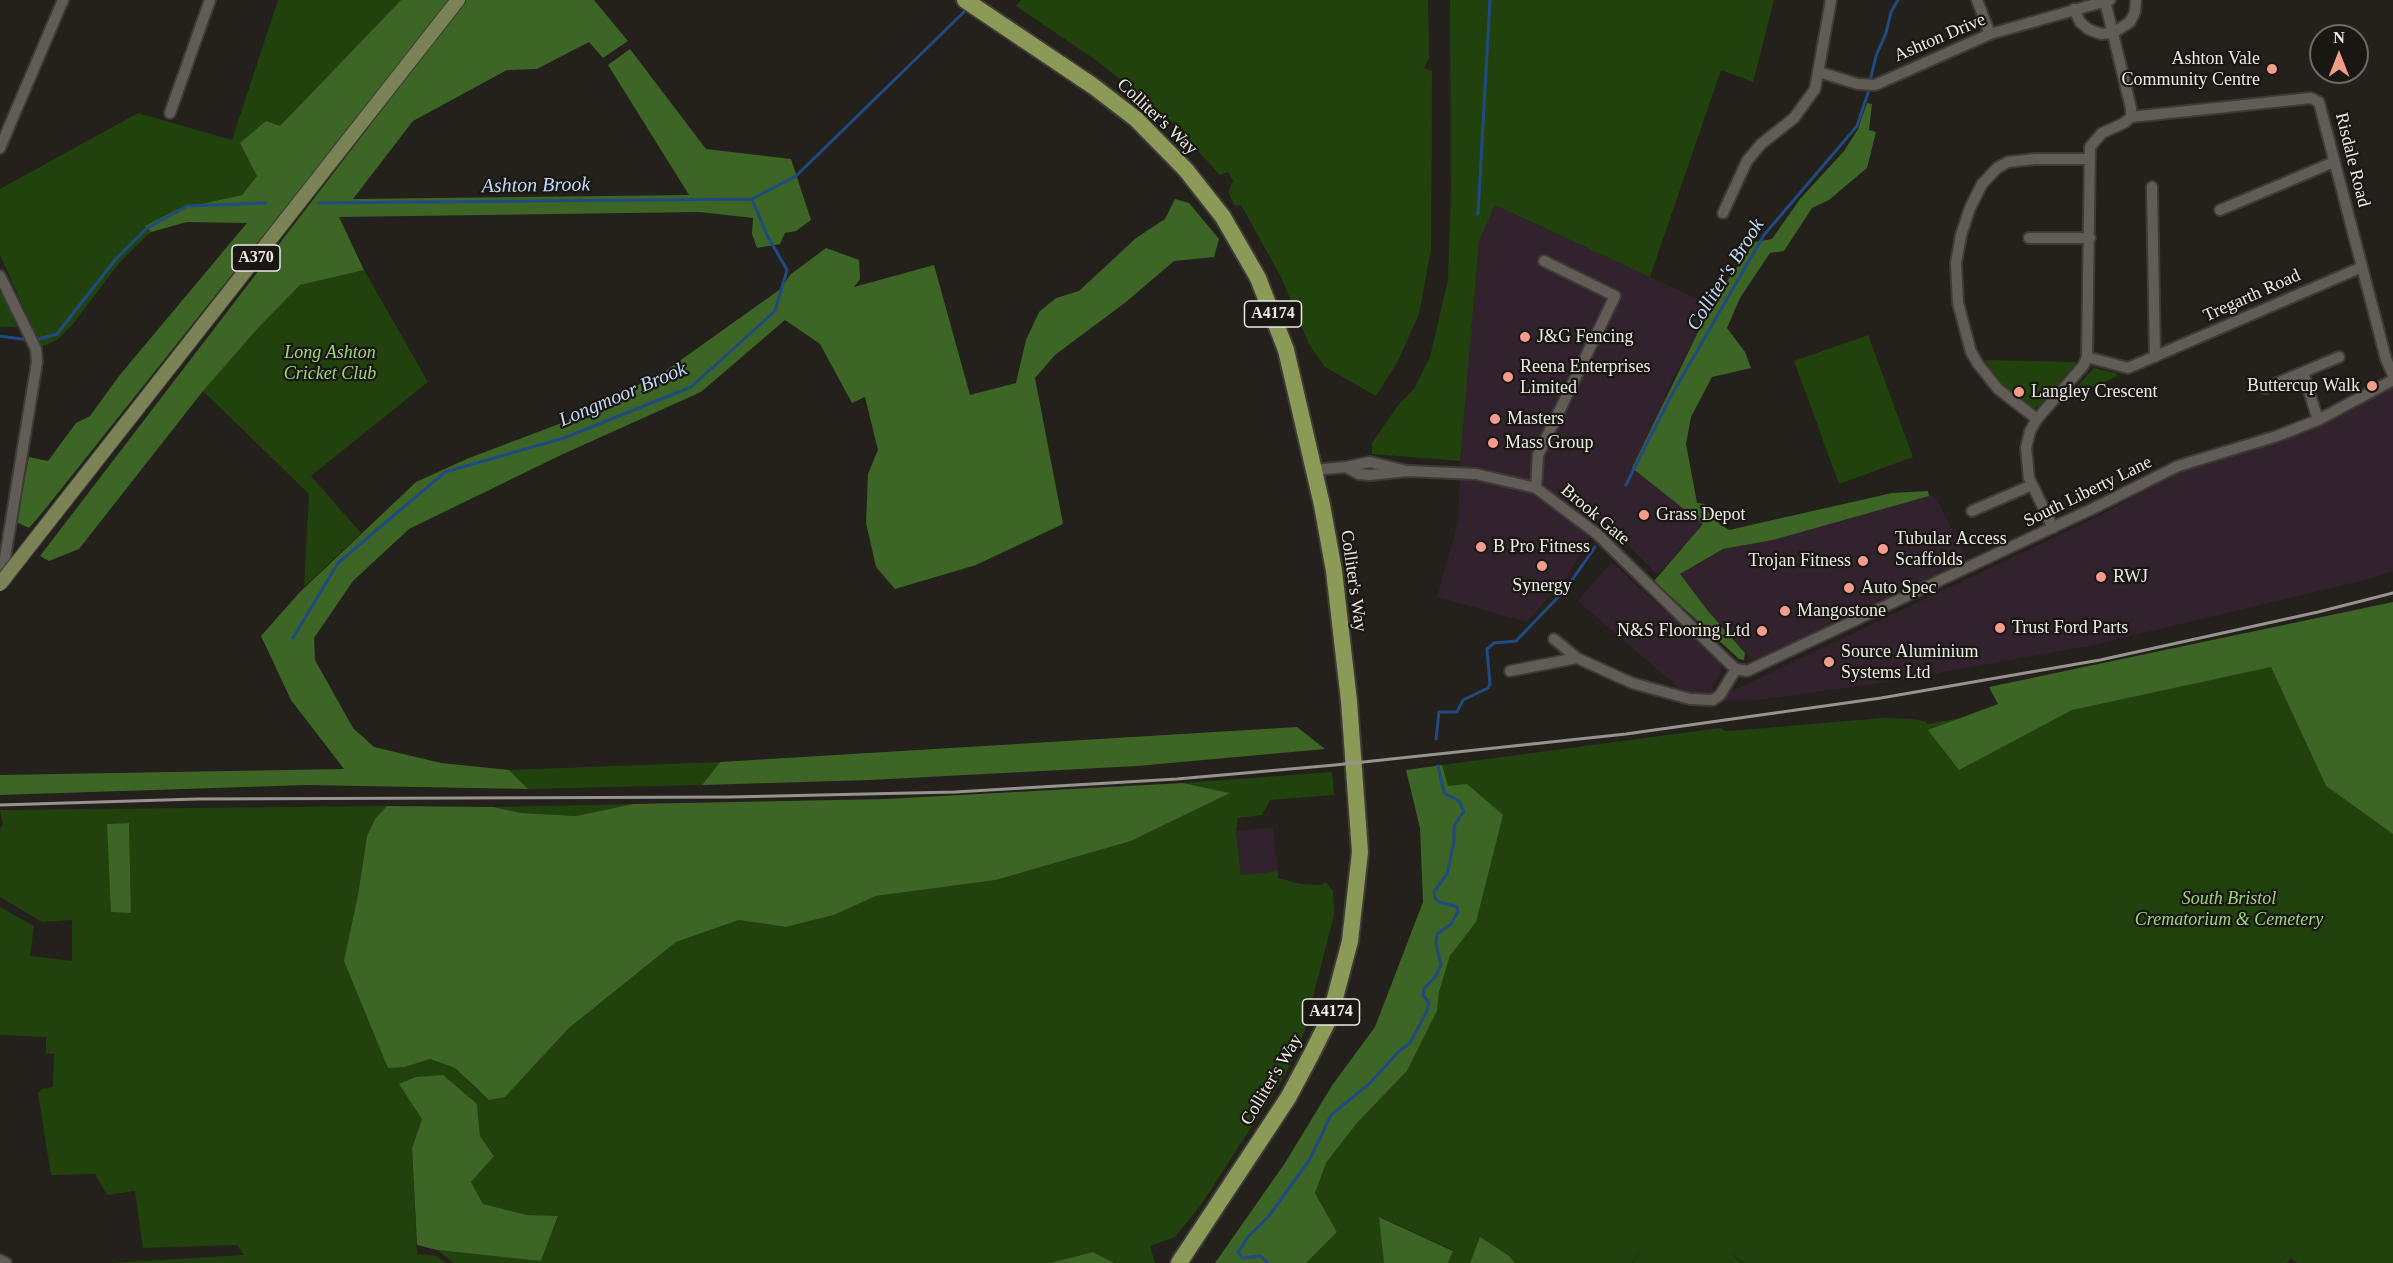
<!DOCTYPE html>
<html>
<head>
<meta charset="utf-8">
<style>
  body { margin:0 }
  #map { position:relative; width:2393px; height:1263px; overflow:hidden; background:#24201b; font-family:"Times New Roman",serif }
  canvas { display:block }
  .north { position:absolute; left:2309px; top:24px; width:60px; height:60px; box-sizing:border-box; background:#1a1712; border:2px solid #6e6b67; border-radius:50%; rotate:0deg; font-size:16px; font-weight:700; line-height:24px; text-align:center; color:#eceae6 }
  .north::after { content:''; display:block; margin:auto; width:21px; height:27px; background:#f49d8c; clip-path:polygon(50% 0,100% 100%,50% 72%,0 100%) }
</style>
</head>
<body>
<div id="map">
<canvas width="2393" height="1263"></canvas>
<div class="north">N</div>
</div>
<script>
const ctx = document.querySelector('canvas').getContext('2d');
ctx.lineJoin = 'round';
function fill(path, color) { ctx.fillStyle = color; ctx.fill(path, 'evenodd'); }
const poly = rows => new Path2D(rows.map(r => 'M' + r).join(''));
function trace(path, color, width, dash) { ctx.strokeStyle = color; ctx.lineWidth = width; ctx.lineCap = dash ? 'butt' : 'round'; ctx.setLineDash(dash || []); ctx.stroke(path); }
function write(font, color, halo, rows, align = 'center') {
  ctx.font = font + ' "Times New Roman",serif'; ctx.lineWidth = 4.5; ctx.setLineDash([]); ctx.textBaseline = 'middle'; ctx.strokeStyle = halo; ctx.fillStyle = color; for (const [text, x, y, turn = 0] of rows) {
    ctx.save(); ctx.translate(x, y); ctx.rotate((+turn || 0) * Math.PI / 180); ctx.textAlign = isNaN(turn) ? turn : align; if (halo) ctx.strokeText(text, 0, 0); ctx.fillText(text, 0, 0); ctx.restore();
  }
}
fill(poly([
  [1495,205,1711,305,1665,395,1703,524,1657,575,1601,517,1567,577,1527,622,1437,597,1458,522,1461,441,1479,241],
  [2393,386,2393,571,2373,578,2089,646,1894,681,1752,701,1725,701,1728,693,2103,514,2180,470,2281,441,2345,413],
  [1931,495,1938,502,1968,560,1965,565,1754,662,1708,611,1680,574,1723,549,1773,540],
  [1611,562,1722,663,1720,675,1712,684,1714,694,1710,698,1689,697,1578,601],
  [1273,827,1278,871,1241,875,1236,831]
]), '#31222e');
fill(poly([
  [278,0,401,0,280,126,257,176,242,195,178,209,146,227,151,232,120,262,73,324,57,340,41,347,0,255,0,189,138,113,232,140],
  [1021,0,1428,0,1429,58,1424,68,1432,71,1431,249,1419,314,1398,361,1376,396,1325,367,1309,344,1281,277,1241,205,1235,206,1228,192,1233,181,1228,172,1220,175,1167,117,1097,61,1016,6],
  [1450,0,1774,0,1753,82,1721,70,1650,277,1495,205,1479,241,1460,461,1372,454,1372,443,1399,404,1414,389,1430,357,1448,280,1451,193],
  [364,270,428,382,311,476,361,533,304,587,309,494,203,391,259,327,300,285],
  [0,288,17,327,0,327],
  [1868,335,1913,457,1839,484,1794,361],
  [1985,360,2076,362,2076,363,2040,405,2034,409,2002,385],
  [2094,368,2116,373,2118,376,2070,397,2068,396],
  [2269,662,2326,786,2393,834,2393,1263,2297,1263,2291,1258,2287,1263,1743,1263,1731,1252,1741,1263,1633,1263,1641,1251,1632,1263,1448,1263,1453,1250,1380,1217,1384,1263,1306,1263,1337,1232,1315,1193,1326,1163,1357,1123,1407,1071,1437,1011,1439,992,1450,956,1476,921,1442,765,1720,728,1725,731,1754,729,1882,718,1912,719,1925,721,1928,724],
  [720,762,702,785,528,789,509,770],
  [1332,772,1334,795,1270,800,1262,815,1238,818,1236,831,1241,875,1278,871,1278,878,1301,884,1321,885,1326,882,1333,891,1334,915,1304,1033,1285,1075,1201,1205,1175,1237,1150,1246,1155,1263,1114,1263,1093,1252,1050,1263,454,1263,437,1250,541,1261,558,1217,527,1215,483,1204,471,1182,494,1155,480,1136,477,1104,422,1119,412,1148,417,1254,437,1256,446,1263,111,1263,244,1255,237,1245,143,1248,135,1191,107,1195,95,1174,51,1175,38,1093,42,1089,53,1087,54,1054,46,1053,46,1037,0,1035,0,907,34,926,30,956,72,961,72,920,42,922,0,897,0,829,3,824,0,810,387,806,375,819,367,836,358,895,405,1067,430,1059,455,1068,477,1090,505,1097,569,1028,676,942,739,920,786,927,834,915,876,896,996,880,1131,841,1229,793,1183,783],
  [129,823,131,912,130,913,107,824],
  [633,804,576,816,521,813,494,807]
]), '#21420c');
fill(poly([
  [401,0,451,0,42,513,29,528,16,522,29,457,48,461,76,423,90,416,119,376,247,223,187,222,151,232,145,226,178,209,242,195,257,176,240,143,266,121,280,126],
  [466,0,594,0,628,41,603,58,589,42,537,69,507,70,413,121,353,199,689,195,608,65,630,49,706,149,791,159,811,220,796,231,785,233,780,244,757,248,752,234,753,218,700,212,339,217,364,270,300,285,259,327,203,391,79,549,49,561,40,556],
  [1867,103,1872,104,1869,130,1876,132,1867,168,1829,200,1812,208,1784,251,1770,253,1740,298,1727,328,1745,352,1751,368,1712,377,1691,417,1686,444,1697,503,1705,504,1711,518,1729,530,1892,493,1928,491,1929,496,1773,540,1723,549,1680,574,1708,611,1745,653,1744,660,1739,659,1654,581,1703,524,1632,468,1714,299,1755,242,1772,239,1800,199,1844,151,1858,129],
  [1175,199,1189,203,1219,239,1214,257,1174,261,1126,302,1055,355,1035,378,1063,524,976,565,895,589,876,567,866,523,868,474,878,450,865,397,852,403,820,344,785,320,701,392,561,455,409,529,353,581,314,638,315,660,353,728,374,747,441,763,509,770,528,789,306,785,0,795,0,775,344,769,291,700,261,636,299,593,416,482,469,458,559,424,664,372,779,290,791,274,826,248,859,260,860,279,854,287,934,265,970,395,1016,383,1026,340,1039,312,1056,298,1079,291,1136,238,1165,219],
  [2393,602,2393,834,2326,786,2271,667,2072,710,1959,770,1928,730,1998,704,1989,687],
  [1297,727,1325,749,1137,766,870,780,702,785,720,762],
  [1442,765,1448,786,1467,784,1503,815,1476,922,1450,956,1439,992,1437,1011,1407,1071,1357,1123,1326,1163,1315,1193,1337,1232,1306,1263,1215,1263,1285,1163,1333,1084,1375,1027,1423,902,1420,828,1406,770],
  [1183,783,1230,793,1131,841,996,880,876,896,834,915,786,927,739,920,676,942,569,1028,505,1097,489,1100,455,1068,430,1059,405,1067,388,1068,344,961,358,895,367,836,375,819,387,806,494,807,521,813,576,816,633,804,886,799],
  [129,823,131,913,111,912,107,824],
  [443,1075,477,1104,480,1136,494,1156,471,1182,483,1204,527,1215,558,1216,541,1261,437,1250,417,1245,412,1148,422,1119,399,1084,416,1077],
  [1379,1217,1453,1251,1448,1263,1384,1263],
  [1480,1237,1509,1256,1515,1263,1470,1263],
  [1093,1252,1114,1263,1050,1263]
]), '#3d6526');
trace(poly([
  [1871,77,1876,56,1886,33,1891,12,1898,0],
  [319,203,752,199],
  [1478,214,1490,0],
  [0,336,28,340],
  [35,340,57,334,115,260,146,229,187,206,266,203],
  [1626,485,1671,396,1764,235,1857,126,1868,93],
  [293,638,338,563,445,472,564,438,691,387,775,311,787,270,767,235,752,199,796,176,967,9],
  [1436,739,1439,712,1457,712,1463,700,1488,688,1490,684,1487,649,1494,643,1516,641,1565,590,1595,547],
  [1268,1263,1261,1256,1243,1258,1238,1253,1248,1237,1269,1216,1310,1159,1331,1115,1370,1083,1399,1051,1410,1043,1426,1013,1429,1003,1423,995,1424,989,1435,977,1441,965,1436,944,1437,934,1451,924,1458,912,1457,907,1439,902,1435,898,1434,892,1447,874,1454,842,1454,826,1464,811,1459,801,1444,793,1438,766]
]), '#1f4b82', 3);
const minor = poly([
  [1977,0,1990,34],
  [2105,1,2131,108,2131,117],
  [2074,9,2080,22,2088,29,2101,34,2113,33,2130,22,2135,12,2136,0],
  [1819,72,1858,84,1875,85,1990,34,2110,0],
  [170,113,210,0],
  [0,148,63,0],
  [2152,187,2155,357],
  [2220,210,2334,162],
  [1723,213,1747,161,1761,144,1794,118,1815,89,1831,0],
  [2029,238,2090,238],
  [0,276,36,349,37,362,1,582],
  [2087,357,2128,368,2362,267],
  [2303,372,2318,420],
  [2265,388,2339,357],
  [2037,419,1998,389,1978,364,1971,352,1958,303,1956,263,1961,235,1970,208,1982,184,1997,168,2008,162,2035,159,2089,159],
  [1314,470,1346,467],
  [1407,471,1370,462,1346,467,1359,474,1370,475,1407,471,1476,474,1536,488,1597,534,1728,662,1736,669,1747,671,2094,508,2178,466,2277,436,2318,420,2393,380],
  [1536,488,1538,455,1615,296,1544,261],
  [1972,511,2032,485],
  [2053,528,2029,478,2026,448,2030,431,2037,419,2083,366,2087,357,2090,147,2102,133,2124,123,2131,117,2311,98,2319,102,2386,359,2393,375],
  [1554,639,1577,658,1632,683,1690,699,1713,700,1720,695,1736,669],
  [1510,671,1577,658],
  [0,1260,6,1263]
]);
const major = poly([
  [54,515,458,0]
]);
const highway = poly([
  [965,0,1093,86,1136,119,1186,170,1223,217,1258,278,1286,350,1322,505,1334,571,1349,701,1360,852,1350,941,1330,1017,1311,1055,1288,1098,1179,1263]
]);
trace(minor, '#3e3b37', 14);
trace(major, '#3e3b37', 16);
trace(highway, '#3e3b37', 20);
trace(minor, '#615d56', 10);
trace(major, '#7a8256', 14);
trace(highway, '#8b9a56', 16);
trace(poly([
  [0,805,197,799,731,797,955,792,1177,779,1335,765,1626,734,1881,698,2100,660,2318,612,2393,593]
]), '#979490', 3);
const majorBridge = poly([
  [0,584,54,515]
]);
trace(majorBridge, '#3e3b37', 16, []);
trace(majorBridge, '#7a8256', 14);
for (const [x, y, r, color] of [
  [2272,69,6,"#f49d8c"],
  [1525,337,6,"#f49d8c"],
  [1508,377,6,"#f49d8c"],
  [2372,386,6,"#f49d8c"],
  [2019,392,6,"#f49d8c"],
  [1495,419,6,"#f49d8c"],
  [1493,443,6,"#f49d8c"],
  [1644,515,6,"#f49d8c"],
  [1481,547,6,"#f49d8c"],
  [1883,549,6,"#f49d8c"],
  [1863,561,6,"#f49d8c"],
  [1542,566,6,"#f49d8c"],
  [2101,577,6,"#f49d8c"],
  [1849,588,6,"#f49d8c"],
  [1785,611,6,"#f49d8c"],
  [2000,628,6,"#f49d8c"],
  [1762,631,6,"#f49d8c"],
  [1829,662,6,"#f49d8c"]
]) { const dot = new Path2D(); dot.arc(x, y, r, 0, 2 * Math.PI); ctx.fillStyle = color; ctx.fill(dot); trace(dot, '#1a1712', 2); }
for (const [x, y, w] of [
  [256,258,48],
  [1273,314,57],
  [1331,1012,57]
]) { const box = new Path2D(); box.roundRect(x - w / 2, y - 13, w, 26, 4.5); ctx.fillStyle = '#1a1712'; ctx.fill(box); trace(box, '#eceae6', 1.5); }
write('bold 16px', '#eceae6', null, [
  ["A370",256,258],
  ["A4174",1273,314],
  ["A4174",1331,1012]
]);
write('18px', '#eceae6', '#1a1712', [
  ["Ashton Drive",1940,38,-23],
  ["Colliter's Way",1157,117,43],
  ["Risdale Road",2352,160,76],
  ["Tregarth Road",2252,296,-24],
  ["South Liberty Lane",2088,492,-26],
  ["Brook Gate",1595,515,40],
  ["Colliter's Way",1353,581,82],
  ["Colliter's Way",1272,1080,-59]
]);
write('18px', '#eceae6', '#1a1712', [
  ["Ashton Vale",2260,59,"right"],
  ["Community Centre",2260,80,"right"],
  ["J&G Fencing",1537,337],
  ["Reena Enterprises",1520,367],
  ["Limited",1520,388],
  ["Buttercup Walk",2360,386,"right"],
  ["Langley Crescent",2031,392],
  ["Masters",1507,419],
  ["Mass Group",1505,443],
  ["Grass Depot",1656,515],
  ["Tubular Access",1895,539],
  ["Scaffolds",1895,560],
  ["B Pro Fitness",1493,547],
  ["Trojan Fitness",1851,561,"right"],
  ["RWJ",2113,577],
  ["Synergy",1542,586,"center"],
  ["Auto Spec",1861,588],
  ["Mangostone",1797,611],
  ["Trust Ford Parts",2012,628],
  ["N&S Flooring Ltd",1750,631,"right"],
  ["Source Aluminium",1841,652],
  ["Systems Ltd",1841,673]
], 'left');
write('italic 18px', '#9bd67d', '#1a1712', [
  ["Long Ashton",330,353],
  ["Cricket Club",330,374],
  ["South Bristol",2229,899],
  ["Crematorium & Cemetery",2229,920]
]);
write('italic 20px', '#c0d9fa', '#1a1712', [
  ["Ashton Brook",536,186,-1],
  ["Colliter's Brook",1726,275,-58],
  ["Longmoor Brook",623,395,-23]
]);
</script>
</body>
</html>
